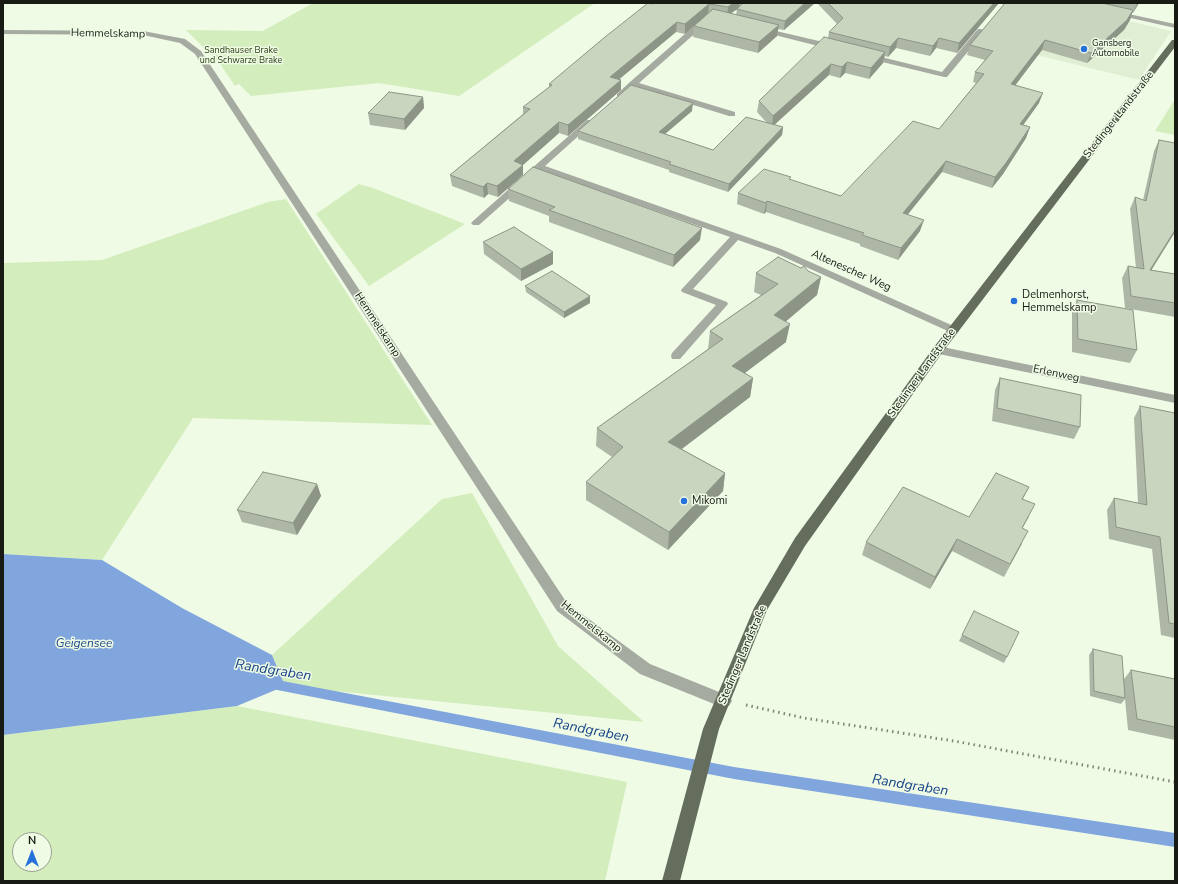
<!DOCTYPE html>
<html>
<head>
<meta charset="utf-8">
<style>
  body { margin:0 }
  #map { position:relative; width:1178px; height:884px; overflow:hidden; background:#f0fbe6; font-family:"Nunito Sans",sans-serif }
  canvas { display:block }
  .frame { position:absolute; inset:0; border:4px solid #171b13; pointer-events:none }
  .north { position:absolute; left:12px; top:832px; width:40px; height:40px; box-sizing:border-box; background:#f0fbe6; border:1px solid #99a192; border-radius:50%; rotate:0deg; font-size:11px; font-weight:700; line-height:16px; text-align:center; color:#171b13 }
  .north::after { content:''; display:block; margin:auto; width:14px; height:18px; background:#2771dd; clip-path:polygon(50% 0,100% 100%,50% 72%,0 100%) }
</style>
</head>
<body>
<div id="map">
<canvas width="1178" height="884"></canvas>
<div class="frame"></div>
<div class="north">N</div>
</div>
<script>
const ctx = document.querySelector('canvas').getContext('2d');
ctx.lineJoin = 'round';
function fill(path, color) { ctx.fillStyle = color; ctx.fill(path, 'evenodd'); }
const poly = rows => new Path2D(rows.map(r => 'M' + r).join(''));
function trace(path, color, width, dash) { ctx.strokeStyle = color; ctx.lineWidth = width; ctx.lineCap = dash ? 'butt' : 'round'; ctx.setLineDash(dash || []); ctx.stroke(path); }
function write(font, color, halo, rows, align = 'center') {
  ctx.font = font + ' "Nunito Sans",sans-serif'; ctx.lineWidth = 3; ctx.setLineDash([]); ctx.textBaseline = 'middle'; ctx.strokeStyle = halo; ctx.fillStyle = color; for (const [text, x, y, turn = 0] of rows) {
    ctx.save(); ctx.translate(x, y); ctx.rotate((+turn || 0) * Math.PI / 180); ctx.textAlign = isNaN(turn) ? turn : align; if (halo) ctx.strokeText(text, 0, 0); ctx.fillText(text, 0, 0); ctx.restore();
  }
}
fill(poly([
  [1052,3,1171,31,1139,80,983,42]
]), '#e0efd3');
fill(poly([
  [313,3,595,3,459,96,379,83,251,96,239,84,235,86,221,65,186,30,263,31],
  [1175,99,1175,135,1155,131],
  [359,184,373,188,465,224,369,286,316,214],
  [286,199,432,425,193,418,102,560,3,554,3,263,102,260,268,202],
  [472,493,558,646,644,722,285,686,272,655,442,499],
  [237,706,627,782,605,881,3,881,3,735],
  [20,840,44,840,44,864,20,864]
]), '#d3edbc');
fill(poly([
  [3,554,102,560,182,608,272,655,285,686,237,706,3,735]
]), '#81a6dd');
fill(poly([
  [272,679,734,767,1175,833,1175,847,734,779,272,689,268,688,266,684,268,680,272,679]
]), '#81a6dd');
trace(poly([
  [746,705,804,718,954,741,1175,782]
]), '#7e8577', 3, [1.5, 4]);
fill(poly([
  [1115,11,1175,24,1175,28,1113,14,1113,12,1115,11],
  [702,19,708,19,709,21,639,83,735,112,735,116,729,116,635,87,623,98,617,98,617,94,630,82,702,19],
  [759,27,836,45,837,47,836,49,830,49,759,31,759,27],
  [978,29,981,29,985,31,947,77,944,77,866,58,865,56,869,54,942,72,978,29],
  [3,30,143,31,185,39,201,51,567,603,650,664,729,696,732,701,729,706,724,708,640,674,557,611,195,54,180,43,143,35,3,34,3,30],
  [587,120,590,120,594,122,545,166,781,249,958,328,959,330,958,332,950,332,775,253,738,240,693,289,727,302,728,304,680,359,672,359,671,356,672,353,716,305,682,292,681,290,730,237,540,170,537,173,531,173,530,171,531,169,587,120],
  [521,180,525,183,524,185,479,225,473,225,471,223,473,221,518,181,521,180],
  [938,346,1175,395,1175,403,934,353,933,350,934,347,938,346]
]), '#a6aba2');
fill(poly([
  [1172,40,1175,40,1175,47,942,353,805,546,767,610,719,729,680,881,662,881,703,729,754,608,795,538,934,347,1172,40]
]), '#656d5d');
fill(poly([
  [654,3,815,3,784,30,778,29,777,36,758,53,693,37,694,26,685,34,676,32,619,79,621,80,621,90,568,136,559,133,523,165,523,175,498,197,488,194,484,198,452,186,450,175,523,114,523,107,549,87,549,84],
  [737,9,736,15,731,13],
  [817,3,999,3,957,53,936,48,930,56,896,48,888,57,885,56,883,63,869,79,845,73,840,78,829,75,774,125,783,127,782,135,728,192,669,172,669,170,578,139,578,131,692,111,665,134,713,150,767,123,757,112,759,101,828,38,829,32,837,24],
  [1005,3,1139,3,1133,13,1132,13,1130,20,1124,30,1087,63,1042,50,1015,85,1039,103,1023,125,1030,127,1026,138,1003,174,992,188,942,172,908,214,920,231,898,260,860,246,860,244,766,212,764,214,737,204,738,193,790,180,841,196,939,129,976,83,973,82,975,72,985,60,967,55,970,45],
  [423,97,424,108,405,130,370,125,368,113],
  [1159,140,1175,143,1175,232,1151,270,1175,274,1175,317,1125,308,1122,278,1128,266,1136,268,1130,209,1135,197,1143,200,1154,151],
  [508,189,700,240,673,267,549,222,549,216,509,201],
  [483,242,553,264,521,281,484,254],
  [808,271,821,277,817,295,785,322,786,342,745,373,753,378,750,397,682,449,725,473,723,491,668,550,586,500,586,482,612,457,596,446,597,428,708,349,710,331,761,295,754,292,756,273],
  [525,286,590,303,564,318,526,292],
  [1077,300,1137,350,1130,363,1072,352,1072,312],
  [1000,378,1080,427,1074,439,992,421,995,390],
  [1140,406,1175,413,1175,638,1161,635,1152,549,1109,539,1107,510,1114,498,1138,503,1134,418],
  [317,484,321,496,297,535,242,522,237,510],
  [1029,487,1023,499,1029,517,1022,529,1022,544,1004,577,952,551,930,589,862,555,866,542,969,517],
  [974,611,1007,657,1004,663,959,641],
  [1093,649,1124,679,1131,670,1175,679,1175,740,1128,730,1125,699,1121,704,1090,696,1089,655]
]), '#aeb7a5');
fill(poly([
  [733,3,739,3,739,8,727,16,728,7],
  [805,3,815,3,784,30,785,21],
  [994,3,999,3,957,53,959,43],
  [1138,3,1139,3,1133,13,1137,4],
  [709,4,708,14,685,34,685,24],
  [1133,10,1130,20,1124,30,1087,63,1091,53],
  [677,22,676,32,610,87,610,77],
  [779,25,777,36,758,53,759,42],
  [898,38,896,48,888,57,890,47],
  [939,38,936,48,930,56,933,46],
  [1045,40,1042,50,1008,95,1011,84],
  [885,52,883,63,869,79,871,68],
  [847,62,845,73,840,78,842,67],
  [831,64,829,75,772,127,773,116],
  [621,80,621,90,568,136,568,125],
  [1043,93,1039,103,1016,135,1020,124],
  [423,97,424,108,405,130,404,119],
  [693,103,692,111,658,140,659,132],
  [559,122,559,133,523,165,523,175,498,197,497,186,514,161],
  [783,127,782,135,728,192,729,184],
  [1030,127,1026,138,1003,174,992,188,995,177],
  [946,161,942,172,900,224,903,213],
  [487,183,488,194,484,198,483,187],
  [767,201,766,212,764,214,766,203],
  [924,220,920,231,898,260,901,248],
  [702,228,700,240,673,267,674,255],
  [1175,230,1175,232,1144,282,1150,270],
  [553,252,553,264,521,281,521,269],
  [821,277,817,295,771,334,774,315],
  [590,296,590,303,564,318,564,312],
  [790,324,786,342,730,384,732,366],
  [753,378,750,397,667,460,668,442],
  [725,473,723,491,668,550,669,532],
  [317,484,321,496,297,535,293,523],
  [957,539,952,551,930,589,935,577]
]), '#8d9586');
const building = poly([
  [648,3,653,4,654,3,733,3,728,7,709,4,685,24,677,22,610,77,621,80,568,125,559,122,514,161,523,165,497,186,487,183,483,187,450,175,530,109,523,107,552,85,549,84,605,37,648,3],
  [743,3,805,3,785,21,737,9,743,3],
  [828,3,994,3,959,43,939,38,933,46,898,38,890,47,829,32,843,18,828,3],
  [1005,3,1102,3,1133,10,1127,20,1091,53,1045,40,1011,84,1043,93,1020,124,1030,127,1006,163,995,177,946,161,903,213,924,220,901,248,862,235,864,233,767,201,766,203,738,193,764,169,791,177,789,179,841,196,913,121,939,129,984,74,975,72,993,51,970,45,1005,3],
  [713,9,779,25,759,42,694,26,713,9],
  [824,37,885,52,871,68,847,62,842,67,831,64,773,116,759,101,824,37],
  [631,85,693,103,659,132,713,150,746,117,783,127,729,184,669,164,671,162,578,131,631,85],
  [389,92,423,97,404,119,368,113,389,92],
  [1159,140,1175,143,1175,230,1150,270,1175,274,1175,303,1131,296,1128,266,1144,269,1135,197,1146,201,1159,140],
  [533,167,702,228,674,255,549,210,555,207,508,189,533,167],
  [514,227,553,252,521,269,483,242,514,227],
  [778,257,801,268,804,266,808,271,821,277,774,315,790,324,732,366,753,378,668,442,725,473,669,532,586,482,623,447,597,428,723,339,710,331,778,284,756,273,778,257],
  [552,271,590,296,564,312,525,286,552,271],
  [1077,300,1133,310,1137,350,1078,339,1077,300],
  [1000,378,1081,395,1080,427,997,408,1000,378],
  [1140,406,1175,413,1175,624,1169,623,1160,537,1116,527,1114,498,1147,505,1140,406],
  [263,472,317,484,293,523,237,510,263,472],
  [996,473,1029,487,1022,499,1035,504,1022,528,1028,531,1010,564,957,539,935,577,866,542,903,487,969,517,996,473],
  [974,611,1019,632,1007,657,962,635,974,611],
  [1093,649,1122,656,1125,698,1094,691,1093,649],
  [1131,670,1175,679,1175,727,1137,719,1131,670]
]);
fill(building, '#cad5c0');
trace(building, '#8d9586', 1);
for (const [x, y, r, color] of [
  [1084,49,4,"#2771dd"],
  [1014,301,4,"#2771dd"],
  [684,501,4,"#2771dd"]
]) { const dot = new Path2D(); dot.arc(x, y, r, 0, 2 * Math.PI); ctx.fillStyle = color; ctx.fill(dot); trace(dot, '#f0fbe6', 1.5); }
write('9px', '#171b13', '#f0fbe6', [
  ["Gansberg",1092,44],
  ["Automobile",1092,54]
], 'left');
write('9px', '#2b3f13', '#f0fbe6', [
  ["Sandhauser Brake",241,51],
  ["und Schwarze Brake",241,61]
]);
write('11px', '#171b13', '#f0fbe6', [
  ["Hemmelskamp",108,34,1],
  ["Stedinger Landstraße",1119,115,-52],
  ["Altenescher Weg",851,271,24],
  ["Hemmelskamp",377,325,57],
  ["Stedinger Landstraße",922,373,-54],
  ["Erlenweg",1056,374,12],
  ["Hemmelskamp",591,627,39],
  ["Stedinger Landstraße",743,655,-67]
]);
write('11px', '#171b13', '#f0fbe6', [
  ["Delmenhorst,",1022,295],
  ["Hemmelskamp",1022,308],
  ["Mikomi",692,501]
], 'left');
write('italic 12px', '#184587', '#f0fbe6', [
  ["Geigensee",84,644]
]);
write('italic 14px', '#184587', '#f0fbe6', [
  ["Randgraben",273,671,9],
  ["Randgraben",591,731,11],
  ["Randgraben",910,786,9]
]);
</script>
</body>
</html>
